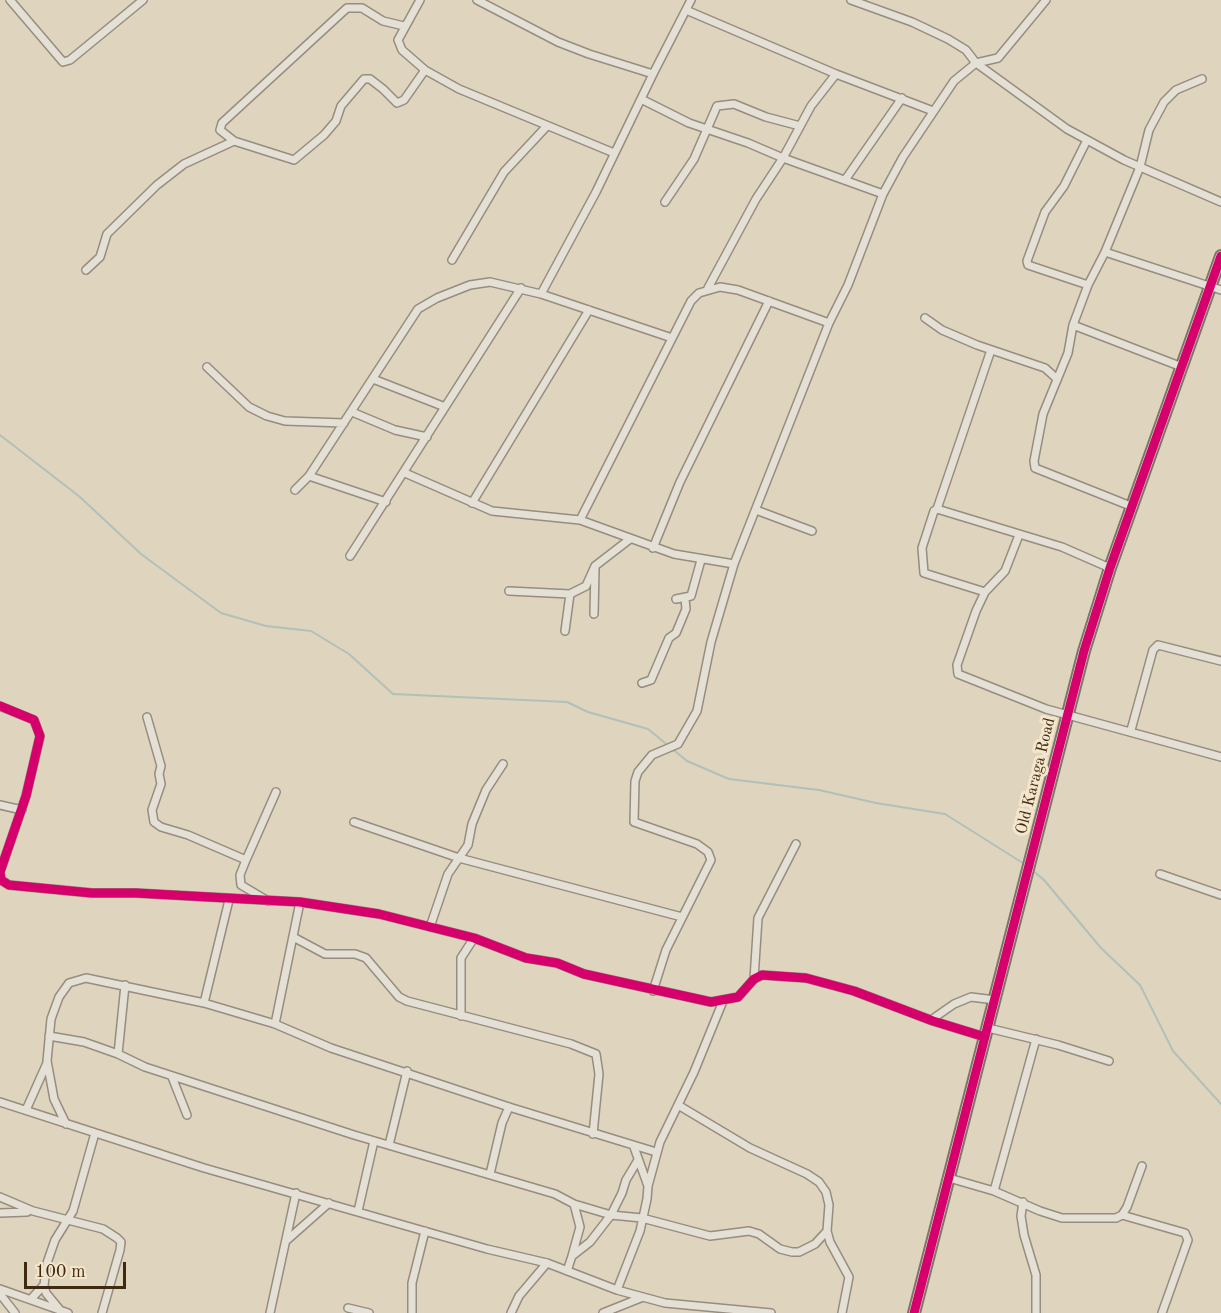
<!DOCTYPE html>
<html>
<head>
<meta charset="utf-8">
<style>
  body { margin:0 }
  #map { position:relative; width:1221px; height:1313px; overflow:hidden; background:#dfd4be; font-family:"Old Standard TT",serif }
  canvas { display:block }
  .scale { position:absolute; left:24px; top:1262px; width:102px; height:27px; box-sizing:border-box; border:3px solid #3f2911; border-top:0; padding-left:8px; font-size:18px; line-height:21px; white-space:nowrap; color:#3f2911; -webkit-text-stroke:4px #f3e6cc; paint-order:stroke }
</style>
</head>
<body>
<div id="map">
<canvas width="1221" height="1313"></canvas>
<div class="scale">100 m</div>
</div>
<script>
const ctx = document.querySelector('canvas').getContext('2d');
ctx.lineJoin = 'round';
const poly = rows => new Path2D(rows.map(r => 'M' + r).join(''));
function trace(path, color, width, dash) { ctx.strokeStyle = color; ctx.lineWidth = width; ctx.lineCap = dash ? 'butt' : 'round'; ctx.setLineDash(dash || []); ctx.stroke(path); }
function write(font, color, halo, rows, align = 'center') {
  ctx.font = font + ' "Old Standard TT",serif'; ctx.lineWidth = 6; ctx.setLineDash([]); ctx.textBaseline = 'middle'; ctx.strokeStyle = halo; ctx.fillStyle = color; for (const [text, x, y, turn = 0] of rows) {
    ctx.save(); ctx.translate(x, y); ctx.rotate((+turn || 0) * Math.PI / 180); ctx.textAlign = isNaN(turn) ? turn : align; if (halo) ctx.strokeText(text, 0, 0); ctx.fillText(text, 0, 0); ctx.restore();
  }
}
trace(poly([
  [0,435,80,497,141,554,221,613,266,626,311,631,349,654,393,694,567,702,588,712,648,729,687,761,729,779,819,790,876,803,945,814,1026,865],
  [1032,870,1044,880,1101,948,1140,985,1173,1051,1221,1104]
]), '#b1c0b8', 2);
const street = poly([
  [10,0,63,62,70,60,143,0],
  [420,0,398,40,402,50,425,70,459,89,614,153],
  [477,0,558,42,589,54,653,74,691,0],
  [851,0,912,22,948,39,966,50,976,63,1067,129,1124,160,1221,202],
  [686,10,836,74,933,111],
  [404,26,383,21,362,8,347,8,222,123,220,130,234,141,294,160,324,135,336,121,341,106,364,79,370,79,383,89,397,103,404,100,425,70],
  [836,74,811,106,783,158,883,194],
  [1202,79,1176,90,1164,102,1149,130,1140,167,1105,252,1221,290],
  [641,99,689,123,748,143,783,158,756,199,708,288],
  [1087,140,1064,186,1045,212,1027,261,1028,265,1088,285],
  [845,180,902,98],
  [665,202,694,159,717,106,734,104,766,117,800,126],
  [1105,252,1088,285,1073,325,1068,353,1043,414,1034,461,1035,468,1133,507],
  [452,260,504,172,546,127],
  [86,270,100,257,107,234,157,185,184,164,234,141],
  [541,294,596,192,653,74],
  [925,318,942,330,977,345,1045,368,1056,378],
  [1073,325,1182,367],
  [207,367,249,407,267,416,285,421,344,423],
  [373,379,445,407],
  [352,412,395,430,427,437],
  [405,473,492,511,580,520,674,554,734,564,829,323,848,285,883,194,903,157,954,81,976,63,998,58,1046,0],
  [309,476,386,502],
  [295,490,309,476,418,309,437,298,470,285,490,282,541,294,672,338],
  [472,503,589,310],
  [937,509,991,350],
  [756,510,812,531],
  [580,520,691,301,699,293,720,287,738,290,829,323],
  [1019,535,1005,571,985,592,976,611,957,665,958,674,1046,709,1221,757],
  [653,548,680,482,769,301],
  [350,556,521,288],
  [509,591,570,594],
  [985,592,924,573,922,548,934,511,937,509,1062,547,1110,568],
  [676,599,691,596,701,560],
  [594,614,595,569],
  [565,631,570,594,586,586,595,566,630,539],
  [642,683,651,680,669,638,676,633,686,609,685,599],
  [0,706,34,720,40,736,26,796,0,872,1,880,9,885,92,893,136,893,300,902,379,914,474,938,526,958,557,963,584,974,711,1002,738,997,754,979,762,975,806,978,854,991,933,1021,985,1037],
  [147,717,161,766,159,774,161,784,152,810,154,822,161,827,188,835,246,860,240,875,241,885,268,901],
  [1131,730,1153,650,1158,645,1221,661],
  [0,805,22,810],
  [354,822,459,858,682,917],
  [246,860,276,792],
  [1160,874,1221,895],
  [430,927,448,874,468,845,472,824,486,790,503,764],
  [295,938,325,954,355,954,366,958,399,997,407,1001,571,1044,596,1054,599,1074,593,1134],
  [754,979,758,918,796,844],
  [125,985,118,1054,145,1067,354,1135,555,1194,574,1204,611,1215,642,1218,710,1236,749,1231,759,1234,780,1249,792,1252,799,1252,815,1244,827,1231],
  [653,991,666,950,711,860,708,852,697,844,634,822,635,781,638,772,652,755,678,744,697,711,711,642,734,564],
  [204,1003,229,900],
  [461,1016,461,958,474,938],
  [931,1020,954,1004,971,997,995,1000],
  [275,1024,300,902],
  [988,1028,1058,1045,1109,1061],
  [49,1036,84,1042,118,1054],
  [172,1077,187,1115],
  [0,1102,204,1168,487,1249,547,1263,617,1290,665,1303,771,1313],
  [678,1105,750,1148,807,1174,819,1182,826,1192,829,1205,827,1231,830,1242,849,1277,842,1313],
  [26,1110,47,1063],
  [66,1124,54,1099,47,1061,51,1019,59,997,69,983,86,978,204,1003,275,1024,331,1048,509,1107,656,1152],
  [389,1145,407,1071],
  [490,1174,502,1123,509,1107],
  [949,1178,994,1191,1040,1211,1062,1218,1116,1218,1122,1215,1127,1207,1142,1166],
  [648,1186,660,1142,694,1072,723,1001],
  [994,1191,1036,1039],
  [0,1197,33,1211,103,1229,117,1238,121,1242,120,1250,102,1313],
  [1023,1202,1021,1216,1024,1235,1036,1275,1036,1313],
  [358,1211,374,1141],
  [0,1213,27,1212],
  [1122,1215,1185,1233,1188,1240,1162,1313],
  [286,1241,329,1203],
  [572,1256,580,1227,574,1204],
  [567,1271,572,1256,590,1242,611,1215,622,1193,626,1180,638,1160],
  [0,1289,68,1313],
  [617,1290,640,1231,647,1199,648,1186,634,1147],
  [0,1294,15,1313],
  [31,1299,44,1285],
  [348,1308,369,1313],
  [60,1310,46,1293,44,1285,47,1263,55,1240,73,1211,95,1133],
  [270,1313,296,1193],
  [412,1313,412,1283,425,1231],
  [511,1313,519,1296,547,1263],
  [603,1313,643,1297]
]);
const secondary = poly([
  [914,1313,1084,651,1110,568,1221,256]
]);
trace(street, '#968d7e', 10);
trace(secondary, '#7f7567', 14);
trace(street, '#e5e0d5', 7);
trace(secondary, '#e5e0d5', 10);
trace(poly([
  [0,706,34,720,40,736,26,796,0,872,1,880,9,885,92,893,136,893,300,902,379,914,474,938,526,958,557,963,584,974,711,1002,738,997,754,979,762,975,806,978,854,991,933,1021,985,1037],
  [914,1313,1084,651,1110,568,1221,256]
]), '#d6006c', 9);
write('16px', '#3f2911', '#f3e6cc', [
  ["Old Karaga Road",1036,776,-76]
]);
</script>
</body>
</html>
